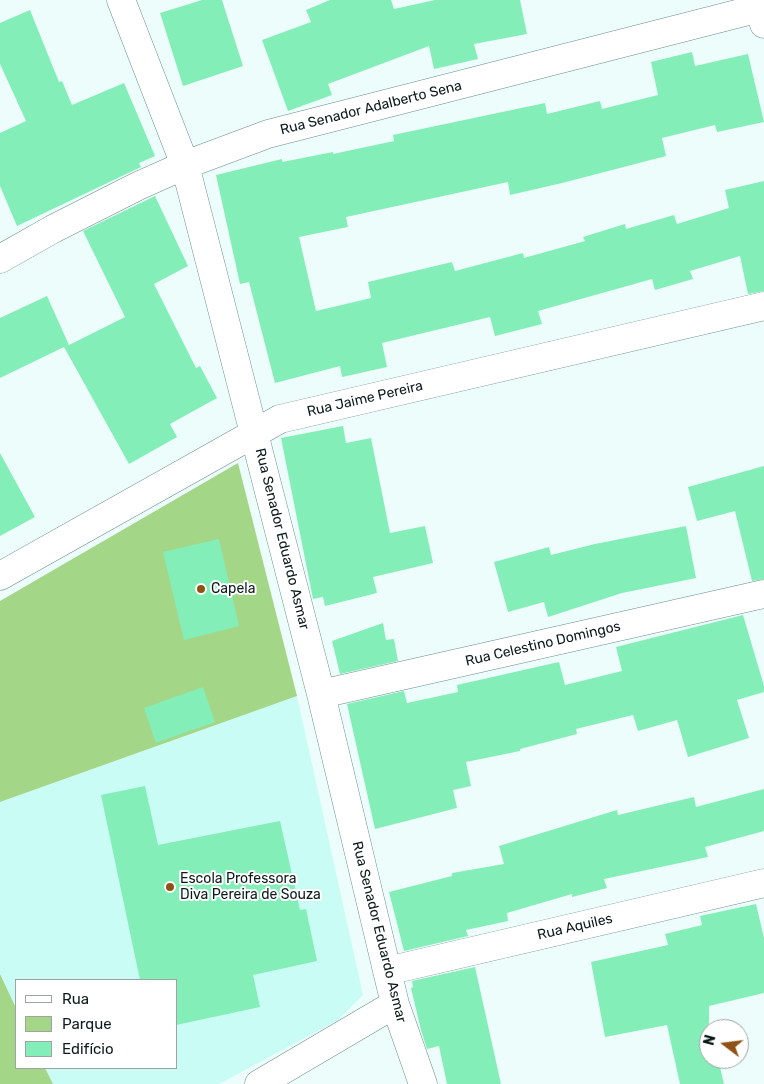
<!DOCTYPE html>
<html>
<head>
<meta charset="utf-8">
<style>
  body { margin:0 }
  #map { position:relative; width:764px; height:1084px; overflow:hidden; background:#edfdfb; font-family:Rubik,sans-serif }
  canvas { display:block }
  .legend { position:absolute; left:15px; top:979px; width:162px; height:90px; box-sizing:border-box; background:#fff; border:1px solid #9ea4a3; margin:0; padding:6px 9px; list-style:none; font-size:15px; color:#0c1b19 }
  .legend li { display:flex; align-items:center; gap:10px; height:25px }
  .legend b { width:25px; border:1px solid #9ea4a3 }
  .north { position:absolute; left:699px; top:1019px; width:50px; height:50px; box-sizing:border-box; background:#fff; border:1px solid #9ea4a3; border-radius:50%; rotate:285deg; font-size:14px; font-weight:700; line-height:20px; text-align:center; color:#0c1b19 }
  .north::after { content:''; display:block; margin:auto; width:18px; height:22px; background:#8f5115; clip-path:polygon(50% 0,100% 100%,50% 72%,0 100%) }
</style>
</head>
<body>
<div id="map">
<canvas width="764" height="1084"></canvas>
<ul class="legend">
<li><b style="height:6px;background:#fff"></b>Rua</li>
<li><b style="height:14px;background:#a4d688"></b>Parque</li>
<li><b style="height:14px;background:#84eeb8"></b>Edifício</li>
</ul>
<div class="north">N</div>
</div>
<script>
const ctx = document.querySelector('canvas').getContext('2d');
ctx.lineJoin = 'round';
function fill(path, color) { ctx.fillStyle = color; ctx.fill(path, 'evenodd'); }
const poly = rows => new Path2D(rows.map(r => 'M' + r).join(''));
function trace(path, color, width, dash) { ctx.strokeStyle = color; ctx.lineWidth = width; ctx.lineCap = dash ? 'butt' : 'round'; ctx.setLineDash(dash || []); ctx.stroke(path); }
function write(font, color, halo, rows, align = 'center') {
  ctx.font = font + ' Rubik,sans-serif'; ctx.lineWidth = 4; ctx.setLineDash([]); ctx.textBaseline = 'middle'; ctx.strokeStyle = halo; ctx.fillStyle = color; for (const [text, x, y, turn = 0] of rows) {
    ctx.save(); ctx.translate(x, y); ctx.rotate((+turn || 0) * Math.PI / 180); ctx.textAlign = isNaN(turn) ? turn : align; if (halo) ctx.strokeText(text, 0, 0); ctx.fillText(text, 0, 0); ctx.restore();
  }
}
fill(poly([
  [297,696,363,995,338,1020,219,1084,53,1084,45,1068,176,1068,176,980,16,980,16,1008,0,974,0,802]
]), '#c9fcf5');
fill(poly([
  [238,463,297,696,0,802,0,601],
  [0,974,16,1008,16,1068,45,1068,53,1084,0,1084]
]), '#a4d688');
fill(poly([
  [202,0,222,0,243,66,183,86,160,13],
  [330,0,391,0,394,9,435,0,520,0,527,34,474,44,478,59,434,69,429,46,328,84,332,95,288,111,262,40,311,22,306,10],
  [30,10,59,82,62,81,72,105,124,83,155,156,139,163,141,167,17,226,0,186,0,133,26,121,0,64,0,23],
  [692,52,695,66,748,54,764,122,717,132,715,125,662,138,666,156,562,183,510,195,508,182,346,217,348,227,299,237,316,311,371,298,368,282,452,262,455,271,523,253,524,258,585,241,583,237,625,224,626,229,674,215,677,224,729,208,725,190,764,181,764,291,748,294,740,256,690,271,693,279,655,290,652,279,538,311,542,324,495,336,490,317,382,343,387,367,342,377,340,366,275,383,249,282,240,284,216,175,282,159,282,162,333,152,333,154,394,141,393,135,545,103,547,114,600,101,602,109,658,95,651,62],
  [155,196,188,266,154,284,196,368,200,366,217,398,170,424,177,437,129,464,64,347,0,378,0,318,47,296,69,345,125,317,83,231],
  [343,426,346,443,371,438,390,533,425,526,433,563,373,577,377,593,325,606,323,597,313,599,281,438],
  [0,453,35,517,0,536],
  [764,466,764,579,752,581,735,511,697,521,688,487],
  [686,526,696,578,622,593,548,617,544,602,508,612,494,562,549,547,551,555,595,544],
  [219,539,239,626,184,640,163,552],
  [743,615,764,686,764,692,737,700,749,738,688,757,677,720,638,731,633,715,576,729,577,734,520,749,520,751,466,762,471,786,453,790,457,808,375,829,347,704,404,691,407,703,458,692,457,685,559,662,565,685,622,671,616,647],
  [383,623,386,640,394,639,398,661,340,674,332,641],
  [203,687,215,722,156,743,144,708],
  [145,786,158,845,280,821,300,910,306,909,317,961,253,975,260,1007,176,1025,176,980,140,980,101,795],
  [764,789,764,831,705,847,708,857,604,879,607,888,572,897,572,894,507,913,508,921,466,930,468,936,404,951,389,892,452,876,452,873,504,864,499,846,617,810,618,815,694,797,696,807],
  [756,904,764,938,764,993,709,1006,709,1059,718,1059,724,1084,680,1084,667,1025,605,1037,591,962,668,945,665,934,702,925,700,916],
  [475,967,501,1084,447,1084,439,1046,427,1049,421,1030,411,988,413,987,412,981]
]), '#84eeb8');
const street = poly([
  [121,0,185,165,321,694,395,1004,423,1084],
  [0,259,53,229,138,186,185,165,268,134,760,8,764,24],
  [0,576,280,419,764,306],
  [321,694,764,594],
  [387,971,764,883],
  [259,1084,395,1004]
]);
trace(street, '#698f8a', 29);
trace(street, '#fff', 28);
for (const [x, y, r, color] of [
  [201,589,5,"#8f5115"],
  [170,887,5,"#8f5115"]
]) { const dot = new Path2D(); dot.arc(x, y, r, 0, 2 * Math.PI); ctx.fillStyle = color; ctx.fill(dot); trace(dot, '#fff', 2); }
write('14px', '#0c1b19', '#fff', [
  ["Rua Senador Adalberto Sena",371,108,-14],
  ["Rua Jaime Pereira",365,399,-13],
  ["Rua Senador Eduardo Asmar",282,539,76],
  ["Rua Celestino Domingos",543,644,-13],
  ["Rua Aquiles",575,927,-13],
  ["Rua Senador Eduardo Asmar",379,932,76]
]);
write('14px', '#0c1b19', '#fff', [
  ["Capela",211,589],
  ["Escola Professora",180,879],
  ["Diva Pereira de Souza",180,895]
], 'left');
</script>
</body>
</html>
